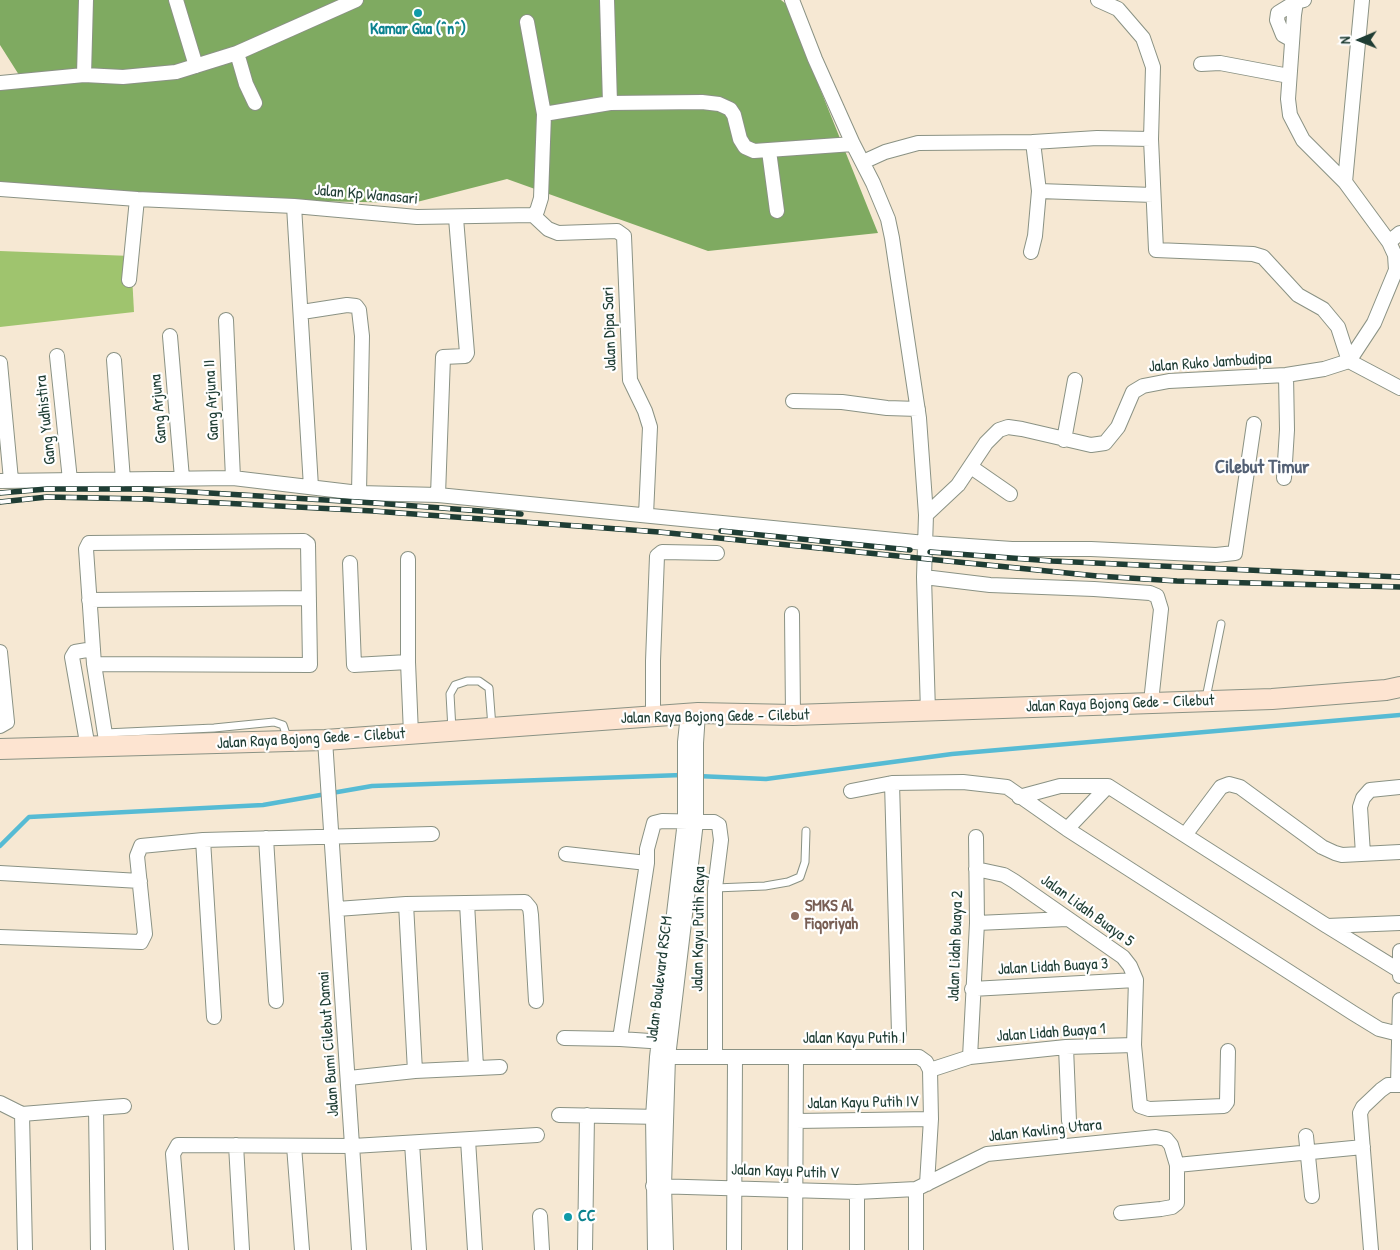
<!DOCTYPE html>
<html>
<head>
<meta charset="utf-8">
<style>
  body { margin:0 }
  #map { position:relative; width:1400px; height:1250px; overflow:hidden; background:#f6e8d3; font-family:"Patrick Hand",sans-serif }
  canvas { display:block }
  .north { position:absolute; left:1335px; top:15px; width:50px; height:50px; -webkit-text-stroke:4px #fff; paint-order:stroke; rotate:269deg; font-size:14px; font-weight:700; line-height:20px; text-align:center; color:#1f3d34 }
  .north::after { content:''; display:block; margin:auto; width:18px; height:22px; background:#1f3d34; clip-path:polygon(50% 0,100% 100%,50% 72%,0 100%) }
</style>
</head>
<body>
<div id="map">
<canvas width="1400" height="1250"></canvas>
<div class="north">N</div>
</div>
<script>
const ctx = document.querySelector('canvas').getContext('2d');
ctx.lineJoin = 'round';
function fill(path, color) { ctx.fillStyle = color; ctx.fill(path, 'evenodd'); }
const poly = rows => new Path2D(rows.map(r => 'M' + r).join(''));
function trace(path, color, width, dash) { ctx.strokeStyle = color; ctx.lineWidth = width; ctx.lineCap = dash ? 'butt' : 'round'; ctx.setLineDash(dash || []); ctx.stroke(path); }
function write(font, color, halo, rows, align = 'center') {
  ctx.font = font + ' "Patrick Hand",sans-serif'; ctx.lineWidth = 4.5; ctx.setLineDash([]); ctx.textBaseline = 'middle'; ctx.strokeStyle = halo; ctx.fillStyle = color; for (const [text, x, y, turn = 0] of rows) {
    ctx.save(); ctx.translate(x, y); ctx.rotate((+turn || 0) * Math.PI / 180); ctx.textAlign = isNaN(turn) ? turn : align; if (halo) ctx.strokeText(text, 0, 0); ctx.fillText(text, 0, 0); ctx.restore();
  }
}
fill(poly([
  [0,251,131,256,134,312,0,327]
]), '#9fc46e');
fill(poly([
  [0,0,781,0,786,4,878,233,708,251,507,179,413,203,203,199,0,186,0,90,26,86,0,45]
]), '#7faa61');
trace(poly([
  [697,776,766,779,952,754,1400,715],
  [0,846,29,817,263,805,372,786,682,775]
]), '#56bbd4', 4.5);
const lane = poly([
  [1206,698,1221,624],
  [452,730,450,694,455,685,467,681,479,681,489,688,492,727],
  [105,733,214,728,274,722,283,725,288,740],
  [715,888,765,886,788,882,800,877,805,862,806,831]
]);
const street = poly([
  [176,0,196,66],
  [607,0,610,103],
  [792,0,815,59,853,144,873,183,888,219,892,238,919,418,926,515,924,577,928,712],
  [1098,0,1118,9,1143,38,1153,67,1151,139,1156,250,1253,254,1263,257,1298,295,1323,309,1338,327,1349,361,1400,388],
  [1304,0,1296,2,1294,15,1288,99,1290,115,1303,140,1345,182],
  [1292,40,1283,35,1277,20,1278,13,1296,2],
  [237,53,246,84,255,103],
  [1201,64,1220,63,1289,76],
  [84,75,86,0],
  [0,83,84,75,123,77,176,72,237,53,356,0],
  [544,114,610,103,702,102,719,104,730,109,734,115,740,139,745,147,754,151,853,144],
  [769,151,777,211],
  [863,162,885,152,918,143,1033,142,1097,138,1151,139],
  [0,189,137,199,294,206,417,217,533,215,537,211,541,198,544,114,527,22],
  [1039,191,1153,195],
  [294,206,311,487],
  [533,215,548,229,558,233,617,231,624,236,630,380,645,411,650,427,646,515],
  [1389,242,1400,233],
  [1031,252,1035,236,1039,191,1033,142],
  [129,280,137,199],
  [302,312,347,305,356,306,359,310,362,336,359,493],
  [226,320,233,478],
  [170,336,182,478],
  [57,356,70,480],
  [114,360,123,480],
  [0,363,11,480],
  [793,401,842,402,887,408,918,409],
  [1064,440,1075,380],
  [971,467,1010,494],
  [1284,478,1287,430,1286,375],
  [0,481,233,478,359,493,438,495,925,543,1012,549,1091,549,1216,555,1235,553,1254,424],
  [438,495,443,357,465,356,467,353,456,218],
  [926,515,958,485,986,443,999,430,1008,427,1022,429,1091,445,1105,443,1118,427,1133,392,1143,386,1169,381,1286,375,1324,369,1349,361,1374,323,1396,270,1395,255,1389,242,1345,182,1362,0],
  [408,559,408,662,411,734],
  [350,563,354,665,408,662],
  [924,577,990,585,1094,589,1150,593,1157,596,1161,609,1151,702],
  [89,600,309,598],
  [792,614,793,715],
  [0,652,7,722,0,726],
  [94,664,310,665,308,544,304,541,89,543,86,549,94,664,107,747],
  [653,716,653,661,657,556,662,552,717,553],
  [325,740,359,1250],
  [88,748,72,657,75,652,93,649],
  [851,791,892,783],
  [1019,797,1060,786,1108,786,1327,926,1400,923],
  [1067,829,1108,786],
  [1185,835,1221,787,1229,784,1240,787,1322,847,1335,853,1342,855,1400,852],
  [266,838,276,1001],
  [203,840,214,1017],
  [566,854,647,863],
  [1363,854,1360,807,1363,798,1370,790,1400,787],
  [976,869,1004,875,1014,881,1123,957,1130,966,1136,980,1134,1045,1140,1106,1149,1109,1224,1106,1227,1102,1228,1051],
  [0,873,140,881],
  [467,903,476,1067],
  [406,904,415,1071],
  [337,909,406,904,525,902,530,908,531,915,536,1001],
  [977,923,1067,919],
  [1327,926,1400,971],
  [0,937,141,942,145,934,137,856,141,846,203,840,432,834],
  [1400,951,1400,976],
  [972,989,1136,980],
  [899,1033,892,783,963,782,1007,787,1067,829,1353,1013,1379,1029,1399,1034],
  [564,1038,620,1039,665,1042],
  [620,1039,647,863,647,849,654,823,662,821,714,822,719,825,721,840,715,888,715,1057],
  [1066,1047,1069,1121],
  [660,1057,919,1057,926,1062,930,1070,931,1119,927,1184],
  [970,1057,977,923,976,837],
  [930,1070,970,1057,1066,1047,1134,1045],
  [349,1078,415,1071,500,1067],
  [1398,1085,1400,1000],
  [0,1103,22,1114,96,1108,98,1250],
  [96,1108,124,1106],
  [22,1114,25,1250],
  [559,1115,661,1117],
  [796,1121,931,1119],
  [1306,1136,1312,1196],
  [468,1140,475,1250],
  [412,1143,419,1250],
  [236,1145,242,1250],
  [294,1146,302,1250],
  [1177,1165,1363,1147],
  [653,1186,857,1192,916,1189,987,1154,1156,1137,1166,1139,1171,1145,1177,1165,1177,1203,1172,1207,1161,1209,1121,1213],
  [857,1192,857,1250],
  [540,1216,542,1250],
  [181,1250,173,1154,178,1145,353,1146,537,1135],
  [585,1250,587,1115],
  [655,1250,653,1117,657,1057,685,821,685,742,688,714],
  [666,1250,664,1186,668,1057,696,822,696,743,698,713],
  [734,1250,735,1058],
  [795,1250,796,1057],
  [916,1250,916,1189],
  [1371,1250,1360,1113,1363,1107,1381,1090,1388,1085,1400,1085]
]);
const secondary = poly([
  [0,749,325,740,698,713,793,715,1272,699,1386,690,1400,687]
]);
trace(lane, '#8a9284', 9);
trace(street, '#8a9284', 16);
trace(secondary, '#8a9284', 22);
trace(lane, '#fff', 7);
trace(street, '#fff', 14);
trace(secondary, '#fde4d1', 20);
const rail = poly([
  [0,493,47,489,143,489,375,503,521,514],
  [0,502,47,497,146,499,373,511,659,532,1097,576,1177,581,1400,587],
  [721,531,910,550],
  [930,552,1052,561,1400,577]
]);
trace(rail, '#1f3d34', 5.5);
trace(rail, '#fff', 4, [11]);
for (const [x, y, r, color] of [
  [418,13,5,"#0f9aa8"],
  [795,916,5,"#8d6e63"],
  [568,1217,5,"#0f9aa8"]
]) { const dot = new Path2D(); dot.arc(x, y, r, 0, 2 * Math.PI); ctx.fillStyle = color; ctx.fill(dot); trace(dot, '#fff', 2); }
write('bold 16px', '#0d838f', '#fff', [
  ["Kamar Gua (^n^)",418,30],
  ["CC",578,1217,"left"]
]);
write('16px', '#1f3d34', '#fff', [
  ["Jalan Kp Wanasari",366,195,5],
  ["Jalan Dipa Sari",610,329,-92],
  ["Jalan Ruko Jambudipa",1210,363,-4],
  ["Gang Arjuna II",212,400,-93],
  ["Gang Arjuna",159,409,-95],
  ["Gang Yudhistira",46,420,-96],
  ["Jalan Raya Bojong Gede - Cilebut",1120,704,-2],
  ["Jalan Raya Bojong Gede - Cilebut",715,717,-1],
  ["Jalan Raya Bojong Gede - Cilebut",311,739,-3],
  ["Jalan Lidah Buaya 5",1087,911,36],
  ["Jalan Kayu Putih Raya",699,929,-89],
  ["Jalan Lidah Buaya 2",956,946,-88],
  ["Jalan Lidah Buaya 3",1053,967,-3],
  ["Jalan Boulevard RSCM",660,979,-83],
  ["Jalan Lidah Buaya 1",1051,1033,-4],
  ["Jalan Kayu Putih I",854,1039],
  ["Jalan Bumi Cilebut Damai",329,1044,-94],
  ["Jalan Kayu Putih IV",863,1103,-1],
  ["Jalan Kavling Utara",1045,1131,-6],
  ["Jalan Kayu Putih V",785,1172,2]
]);
write('bold 16px', '#785e54', '#fff', [
  ["SMKS Al",805,907],
  ["Fiqoriyah",805,925]
], 'left');
write('bold 19px', '#546175', '#fff', [
  ["Cilebut Timur",1262,468]
]);
</script>
</body>
</html>
